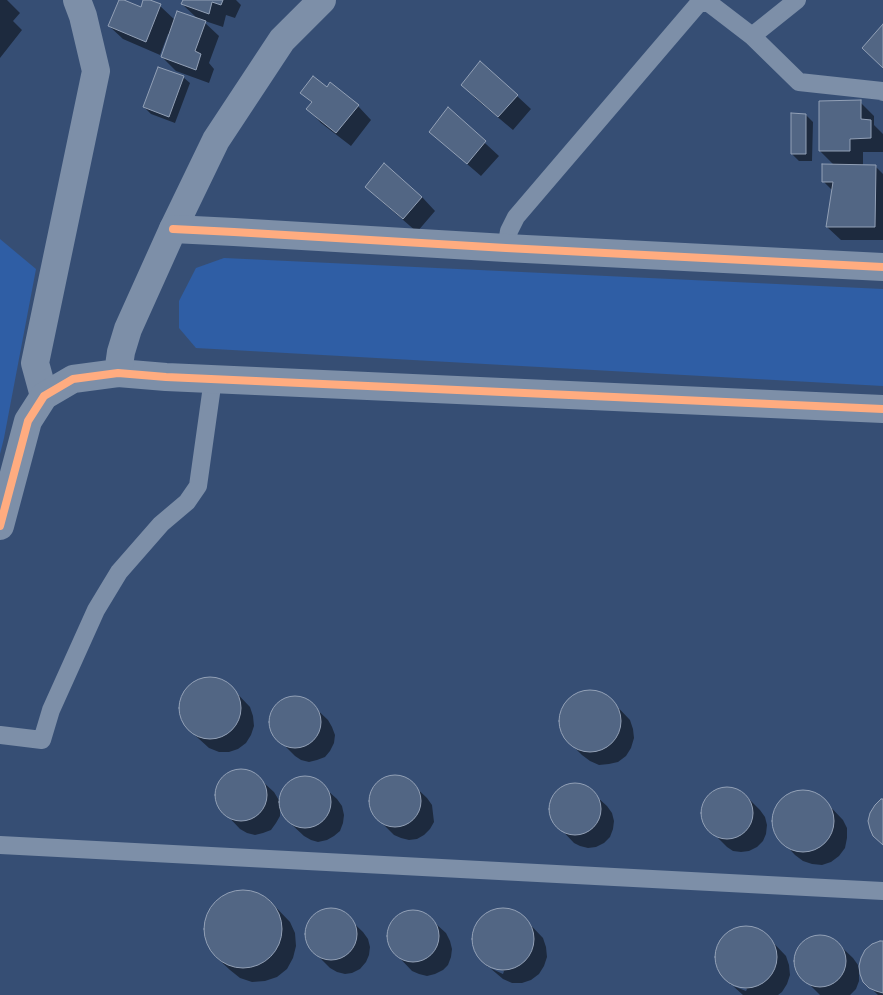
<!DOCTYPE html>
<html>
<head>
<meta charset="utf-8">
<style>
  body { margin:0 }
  canvas { display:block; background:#364e74 }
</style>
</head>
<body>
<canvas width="883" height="995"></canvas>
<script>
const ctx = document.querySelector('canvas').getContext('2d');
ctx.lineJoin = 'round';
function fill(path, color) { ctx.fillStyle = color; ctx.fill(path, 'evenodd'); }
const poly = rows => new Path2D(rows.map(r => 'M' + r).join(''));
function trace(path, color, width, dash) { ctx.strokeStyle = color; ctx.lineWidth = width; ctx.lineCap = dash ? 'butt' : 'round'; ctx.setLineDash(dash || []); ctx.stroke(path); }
fill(poly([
  [0,239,36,269,4,438,0,454],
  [224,258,883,289,883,386,196,348,179,328,179,301,196,268]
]), '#2f5ea5');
fill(poly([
  [0,0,7,0,20,13,13,21,22,30,0,58],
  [120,0,141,8,145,0,147,0,160,6,175,20,199,20,182,4,184,0,236,0,241,5,235,18,226,15,223,27,202,20,219,36,209,63,214,69,209,83,176,71,162,57,170,35,168,34,160,55,123,39,109,26],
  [183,77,190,83,175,123,151,114,144,107],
  [463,85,517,96,531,109,513,130,476,99],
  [327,89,358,106,371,120,351,146,321,123,308,109,312,103,302,92],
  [860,102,874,116,874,125,883,134,883,152,863,152,863,166,875,166,883,174,883,240,841,240,827,227,833,191,823,181,834,165,820,151],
  [448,109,499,156,481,176,445,145,431,132],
  [806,115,813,122,812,161,799,161,792,154],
  [384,165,422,197,435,211,417,232,380,200,367,187],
  [211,679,220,680,229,685,250,707,253,716,254,726,251,735,246,743,238,749,229,752,219,752,209,748,187,728,182,719,180,710,182,700,186,691,192,684,201,680],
  [591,691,600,693,609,698,630,720,633,729,634,738,631,748,626,756,618,762,609,764,599,765,590,761,582,755,568,741,563,732,560,723,562,713,566,704,572,697,581,692],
  [291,698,299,698,307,700,328,720,332,727,335,735,334,743,330,751,325,757,317,760,309,762,301,760,295,756,275,736,272,729,270,721,272,714,276,706,283,701],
  [236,771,245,771,253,773,274,792,280,802,282,793,286,786,292,781,300,778,308,778,316,780,337,799,342,806,344,815,343,823,340,831,334,836,327,840,318,842,311,840,304,836,289,822,284,816,280,808,280,816,276,823,271,830,263,833,255,835,247,833,240,829,221,809,218,802,216,794,218,787,222,779,229,774],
  [390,776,399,776,407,779,427,798,432,805,434,822,430,829,424,835,417,839,409,840,401,838,394,835,374,815,371,807,372,792,376,785,382,779],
  [570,784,578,784,586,787,607,806,612,813,614,821,613,829,610,837,604,843,596,847,588,848,580,846,574,843,554,822,550,815,550,808,551,800,556,793,562,787],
  [731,788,739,791,746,796,760,810,765,817,767,825,766,834,763,841,757,847,749,851,741,852,733,851,727,847,707,827,704,820,703,812,705,804,709,797,715,791,723,789],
  [804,791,814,793,822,798,843,820,847,828,847,838,845,848,839,856,831,862,822,865,812,864,803,861,795,855,781,840,776,832,774,822,775,813,779,804,786,797,795,793],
  [244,890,256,893,267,898,290,922,295,933,296,946,293,958,287,969,277,977,265,981,252,982,240,978,230,970,215,956,208,944,205,932,206,919,212,908,220,899,231,892],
  [326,910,334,910,342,912,363,932,368,939,370,947,369,955,366,962,360,969,352,973,345,974,337,972,330,968,310,948,307,941,306,933,308,926,312,918,318,913],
  [504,910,513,911,522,916,543,938,546,947,547,957,544,966,539,974,531,980,522,983,512,983,503,979,490,968,503,974,504,971,488,965,488,967,481,959,475,951,474,941,474,931,479,922,486,915,494,911],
  [408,912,416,912,425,914,446,933,450,941,452,949,451,957,448,965,443,970,435,974,427,976,419,974,412,971,392,950,389,943,388,935,390,927,394,920,400,915],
  [747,928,756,929,765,934,786,956,789,965,790,975,787,984,782,992,778,995,743,995,733,986,746,991,747,989,731,983,731,985,724,977,718,969,716,959,717,949,721,940,729,933,737,929],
  [816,936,824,936,832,938,853,958,858,965,859,971,859,970,859,981,856,989,850,995,820,995,800,975,796,967,796,960,797,952,802,945,808,939],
  [883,942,883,995,878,995,864,981,859,969,862,958]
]), '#0007');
const building = poly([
  [119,0,124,0,141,7,143,0,150,0,161,4,146,42,108,26,119,0],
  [183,0,223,0,221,5,212,2,209,14,181,4,183,0],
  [177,11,206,21,195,51,201,54,196,70,161,57,177,11],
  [883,24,883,68,862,48,883,24],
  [480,61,518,95,498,117,461,85,480,61],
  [158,67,184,76,169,117,143,107,158,67],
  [313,76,327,87,330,82,359,105,336,133,306,109,312,102,300,93,313,76],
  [861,100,861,119,871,120,871,138,850,139,850,151,819,151,819,101,861,100],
  [448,107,486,141,467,164,429,132,448,107],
  [791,113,806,114,806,154,791,154,791,113],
  [384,163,422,197,403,219,365,187,384,163],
  [822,164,876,165,875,227,826,227,833,182,822,182,822,164],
  '179 708a31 31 0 1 1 62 0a31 31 0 1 1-62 0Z',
  '559 721a31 31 0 1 1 62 0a31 31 0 1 1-62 0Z',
  '269 722a26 26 0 1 1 52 0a26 26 0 1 1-52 0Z',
  '215 795a26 26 0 1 1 52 0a26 26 0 1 1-52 0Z',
  '369 801a26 26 0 1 1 52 0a26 26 0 1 1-52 0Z',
  '279 802a26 26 0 1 1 52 0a26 26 0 1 1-52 0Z',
  '549 809a26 26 0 1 1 52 0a26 26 0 1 1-52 0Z',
  '701 813a26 26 0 1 1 52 0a26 26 0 1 1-52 0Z',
  '772 821a31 31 0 1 1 62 0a31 31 0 1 1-62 0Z',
  [881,799,883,799,883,845,873,836,870,829,868,821,870,813,875,805,881,799],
  '204 929a39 39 0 1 1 78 0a39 39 0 1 1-78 0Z',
  '305 934a26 26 0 1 1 52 0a26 26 0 1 1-52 0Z',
  '472 939a31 31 0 1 1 62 0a31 31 0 1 1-62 0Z',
  '387 936a26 26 0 1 1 52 0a26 26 0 1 1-52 0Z',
  '715 957a31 31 0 1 1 62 0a31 31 0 1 1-62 0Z',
  '794 961a26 26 0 1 1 52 0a26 26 0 1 1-52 0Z',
  [880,941,883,941,883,993,876,991,869,988,863,982,860,974,859,966,861,958,865,950,872,944,880,941]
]);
fill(building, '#526684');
trace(building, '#92a0b6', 1);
trace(poly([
  [752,36,799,82,882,91,883,92],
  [506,248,509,231,516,217,699,3,709,3,752,36,797,0],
  [0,735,42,740,51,710,96,610,119,572,161,524,187,502,198,486,213,379],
  [0,845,883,891]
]), '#7d8fa8', 18);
trace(poly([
  [173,229,216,140,282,40,322,0],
  [118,373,166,377,883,409],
  [44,396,35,363,96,71,83,16,77,0]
]), '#7d8fa8', 28);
trace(poly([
  [0,526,28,421,44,396,73,379,118,373,121,352,128,329,173,229,234,232,506,248,883,267]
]), '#7d8fa8', 28);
trace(poly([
  [173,229,234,232,506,248,883,267],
  [0,526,28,421,44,396,73,379,118,373,166,377,883,409]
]), '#ffac80', 8);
</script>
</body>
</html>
